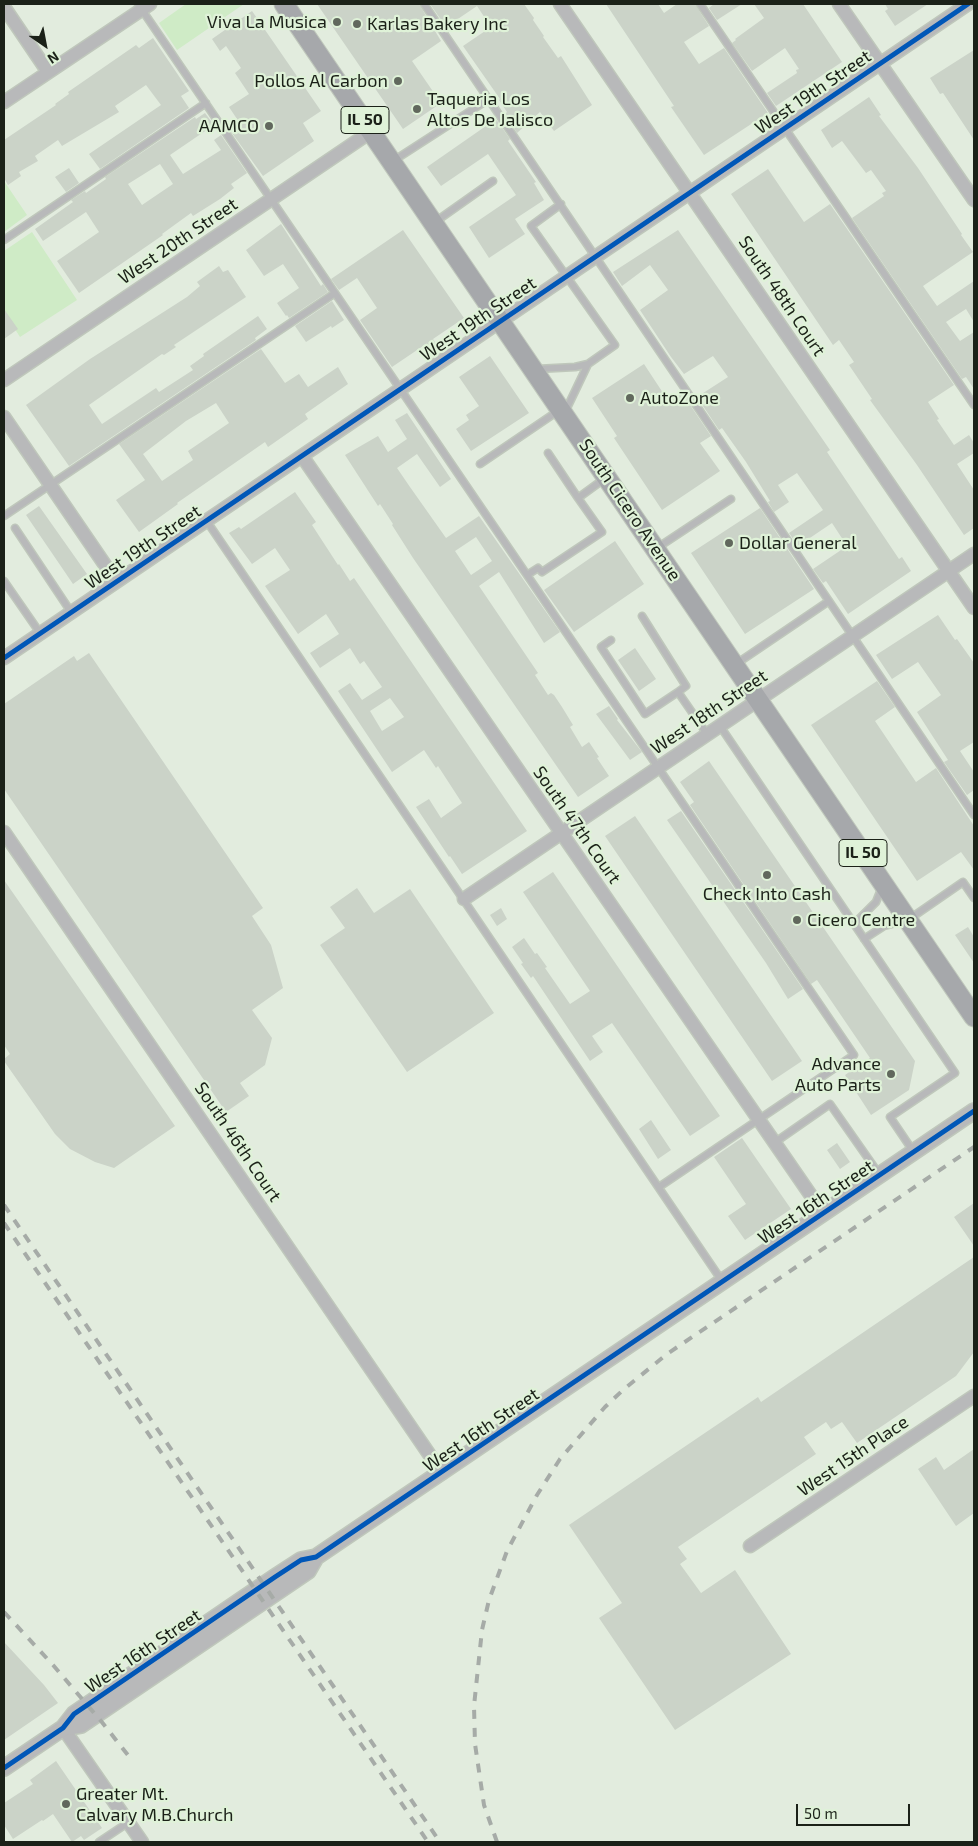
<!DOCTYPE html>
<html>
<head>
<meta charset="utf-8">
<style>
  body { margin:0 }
  #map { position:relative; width:978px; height:1846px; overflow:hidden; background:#e2ecde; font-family:"Exo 2",sans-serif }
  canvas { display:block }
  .frame { position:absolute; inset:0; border:5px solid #1b2118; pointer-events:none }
  .north { position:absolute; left:20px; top:20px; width:50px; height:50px; -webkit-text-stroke:4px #dff2d8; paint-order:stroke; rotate:147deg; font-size:14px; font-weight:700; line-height:20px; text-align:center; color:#1b2118 }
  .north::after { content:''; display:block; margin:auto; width:18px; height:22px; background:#1b2118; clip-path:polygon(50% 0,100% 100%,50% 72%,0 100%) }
  .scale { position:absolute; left:796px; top:1804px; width:114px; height:22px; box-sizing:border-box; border:2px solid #1b2118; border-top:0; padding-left:6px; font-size:15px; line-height:18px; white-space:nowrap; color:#1b2118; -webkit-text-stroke:4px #dff2d8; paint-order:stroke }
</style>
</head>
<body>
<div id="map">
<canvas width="978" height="1846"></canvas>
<div class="frame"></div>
<div class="north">N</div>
<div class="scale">50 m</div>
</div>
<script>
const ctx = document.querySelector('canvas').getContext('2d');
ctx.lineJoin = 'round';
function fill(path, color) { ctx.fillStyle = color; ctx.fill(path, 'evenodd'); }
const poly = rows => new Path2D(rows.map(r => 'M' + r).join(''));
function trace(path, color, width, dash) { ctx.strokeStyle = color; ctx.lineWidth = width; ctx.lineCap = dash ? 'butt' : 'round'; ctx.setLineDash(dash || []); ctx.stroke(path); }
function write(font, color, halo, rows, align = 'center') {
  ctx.font = font + ' "Exo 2",sans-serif'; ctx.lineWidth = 4.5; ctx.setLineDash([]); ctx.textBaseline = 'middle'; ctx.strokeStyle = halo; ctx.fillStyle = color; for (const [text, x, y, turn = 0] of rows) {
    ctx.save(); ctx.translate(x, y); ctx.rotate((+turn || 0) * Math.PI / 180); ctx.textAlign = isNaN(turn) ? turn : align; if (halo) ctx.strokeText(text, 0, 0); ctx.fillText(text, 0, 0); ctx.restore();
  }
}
fill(poly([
  [186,4,244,4,177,50,159,23],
  [4,181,27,215,4,232],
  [32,232,77,300,20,337,4,312,4,251]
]), '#cfebc6');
fill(poly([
  [317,4,419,4,441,41,412,61,441,103,403,129],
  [430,4,524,4,534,18,533,20,544,36,543,37,558,58,561,56,592,105,554,131,540,112,517,133,505,114,507,112,499,100,500,99,463,46,491,27,477,6,446,27],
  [606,4,658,4,664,13,677,4,695,4,709,26,684,42,699,64,724,48,768,113,704,155,671,107,674,106],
  [714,4,742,4,717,20,709,8],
  [754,4,803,4,842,62,776,106,767,93,797,73,796,70,799,69,785,48,752,71,732,43,736,40,735,39,764,18],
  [885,4,928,4,895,26,885,11,888,9],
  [252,11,321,111,303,123,314,141,263,176,229,129,239,122,229,107,249,94,235,73,241,68,226,46,220,51,212,39],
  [153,38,189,91,181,96,189,108,100,169,89,154,161,105,146,85,115,106,119,112,62,146,58,140,35,156,38,161,19,172,21,176,8,185,4,178,4,140,56,105,55,104,69,94,68,92,136,45,139,48],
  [974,50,974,140,943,93,940,94,930,78],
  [869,97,881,115,879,116,918,168,962,234,961,235,973,252,923,286,937,306,974,281,974,322,966,309,946,322,960,341,974,332,974,389,966,377,962,379,852,218,884,196,882,193,886,191,871,170,866,173,842,141,832,148,821,130],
  [205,113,214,125,170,155,183,174,221,150,214,140,221,135,247,173,231,184,234,188,220,199,193,216,191,213,162,234,163,235,79,293,57,261,99,232,86,212,43,241,35,229,73,202,71,200,85,191,86,193,106,179,105,177,195,117,196,119],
  [160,164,173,184,142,205,128,184],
  [496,119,510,139,508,141,536,182,534,183,544,200,515,219,525,234,489,258,469,227,516,195,488,154,441,186,427,167],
  [69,168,79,183,66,192,55,177],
  [768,169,804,222,830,204,954,385,928,402,939,419,937,420,954,445,969,435,974,443,974,453,957,464,974,490,974,528,964,535,917,465,870,400,872,399,849,365,854,362,839,340,833,345,731,194],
  [281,224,321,286,323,284,328,292,289,318,287,315,286,316,277,303,299,288,283,264,264,276,246,250],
  [403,230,464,318,433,339,438,347,428,354,423,346,392,367,360,320,377,308,357,278,339,290,331,279],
  [678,230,830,450,827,452,899,559,902,557,911,571,848,614,826,581,823,583,813,569,847,546,832,523,798,546,789,533,823,510,797,473,778,485,789,502,774,512,768,502,770,501,746,462,722,428,719,430,697,397,728,377,713,356,684,374,671,357,640,310,668,290,650,265,622,286,613,272],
  [219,266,223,272,228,270,246,297,174,345,176,347,164,355,162,354,89,405,102,424,156,388,159,392,193,370,190,366,204,356,203,354,258,316,267,329,255,338,256,340,69,466,26,405,90,359,187,297,200,286,197,282],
  [332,301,344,320,332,328,331,326,306,342,295,326],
  [4,309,18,329,4,339],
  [261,349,285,383,299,374,308,387,338,367,348,384,305,414,308,419,268,447,265,442,177,503,178,504,139,532,116,500,145,480,119,444],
  [216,403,229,423,188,451,193,460,162,481,143,454,186,421],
  [490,356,529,413,471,451,456,429,469,420,466,415,479,406,459,377],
  [644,364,669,402,682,393,711,436,700,443,720,471,662,510,614,438,617,436,592,398],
  [407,413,451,479,440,487,417,454,397,468,410,487,446,538,479,516,560,632,544,643,499,572,479,586,538,673,535,675,548,695,551,693,554,695,562,707,573,725,570,727,582,747,589,742,599,757,597,758,609,776,578,797,413,558,392,525,393,524,380,504,378,506,345,455,378,436,388,452,407,439,395,420],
  [476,537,492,561,471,575,455,551],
  [295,492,316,522,312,525,338,565,339,564,350,581,354,578,527,831,462,874,450,856,449,857,416,807,429,799,441,818,462,803,438,766,436,768,424,750,392,772,338,691,350,683,362,700,382,687,364,661,360,664,350,648,320,668,310,653,339,634,326,614,298,634,265,586,290,570,275,548,252,564,229,533,239,527,241,529],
  [390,698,404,717,382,731,370,711],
  [39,506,87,574,73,584,26,515],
  [760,508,814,589,745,634,691,553],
  [615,541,644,584,574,632,544,590],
  [938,615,955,640,957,639,974,663,974,742,960,751,974,772,974,790,967,795,944,762,948,760,917,712,941,695,918,662,892,679,876,655],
  [635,648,656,679,639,691,618,660],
  [89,653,263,908,252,916,271,945,283,988,252,1010,272,1038,265,1065,240,1083,249,1096,226,1112,4,789,4,704,74,656,77,661],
  [877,681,895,707,875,721,916,782,936,768,974,826,974,870,961,852,917,881,811,725],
  [609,706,618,719,617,720,642,752,630,760,596,714],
  [709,761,915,1061,909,1090,871,1115,845,1075,870,1058,817,980,811,984,690,805,694,802,680,782],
  [681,811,803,989,788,999,766,963,667,820],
  [635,816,802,1061,772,1081,605,836],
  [553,872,720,1116,690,1136,612,1023,592,1036,603,1052,590,1061,533,976,531,978,521,964,523,963,512,947,524,938,535,954,537,953,547,967,545,968,570,1004,590,991,523,892],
  [4,880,175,1126,114,1168,95,1162,70,1149,55,1134,4,1061,4,1059,10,1054,4,1045],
  [357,888,374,913,410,889,494,1013,407,1072,320,945,345,928,330,907],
  [501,908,507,919,497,926,490,915],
  [968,927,974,937,974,963,955,935],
  [651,1120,671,1150,658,1159,639,1129],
  [742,1138,791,1209,745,1240,728,1216,746,1204,714,1157],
  [837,1143,850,1162,840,1169,827,1150],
  [974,1203,974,1246,954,1217],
  [974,1257,974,1352,956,1376,857,1443,842,1422,831,1429,826,1422,804,1437,816,1454,678,1547,687,1559,680,1564,701,1593,735,1570,791,1654,675,1730,599,1618,622,1603,569,1525,758,1397,761,1402],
  [974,1449,974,1513,956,1526,918,1469,936,1457,944,1470],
  [4,1642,44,1685,58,1703,4,1740],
  [56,1761,102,1828,84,1840,81,1836,72,1842,53,1814,43,1821,42,1820,13,1839,4,1825,4,1803,33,1784,30,1780]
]), '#cbd3c8');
const service = poly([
  [138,4,854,1055,659,1187],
  [424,4,974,815],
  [700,4,974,405],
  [393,161,489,99],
  [561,204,531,226,615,345,588,364],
  [435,222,493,181],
  [4,240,206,103],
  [537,369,575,367,588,364,566,410],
  [548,453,578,498,604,479],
  [480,464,558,411],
  [4,516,335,293],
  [206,520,722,1281],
  [15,528,71,612],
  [657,548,731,499],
  [527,575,538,568,542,572,602,532,578,498],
  [4,581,40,633],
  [642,616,686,686,678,692],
  [611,640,601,647,645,714,678,692,707,734],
  [736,664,829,601],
  [720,726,955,1073,890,1117,913,1151],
  [854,924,876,902,882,887],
  [864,939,884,926,908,920,963,882,974,898],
  [774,1143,830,1104,879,1174],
  [99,1842,129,1822]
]);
const minor = poly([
  [560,4,974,608],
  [839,4,974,200],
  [4,7,48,72],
  [4,102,150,4],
  [4,380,372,131],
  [4,417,116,581],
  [302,456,823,1213],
  [4,658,968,4],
  [4,832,442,1473],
  [464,899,974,554],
  [750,1546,974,1396],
  [63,1728,142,1842]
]);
const tertiary = poly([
  [63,1728,81,1725,308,1571,316,1557],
  [4,1768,63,1728,74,1714,275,1577,301,1560,316,1557,974,1111]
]);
const primary = poly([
  [284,4,974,1017]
]);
trace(service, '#bfc7bb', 9);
trace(minor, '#bfc7bb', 15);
trace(tertiary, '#bfc7bb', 18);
trace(primary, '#bfc7bb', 21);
trace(service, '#b8b9ba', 6);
trace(minor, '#b8b9ba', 12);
trace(tertiary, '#b8b9ba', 15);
trace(primary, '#a6a8ab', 19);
trace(poly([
  [4,1205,440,1842],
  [4,1223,428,1842],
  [4,1612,53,1665,101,1721,131,1759],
  [497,1842,484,1805,475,1744,474,1706,482,1630,489,1600,507,1551,537,1495,560,1459,605,1407,623,1390,667,1354,974,1147]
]), '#a6aba7', 4, [9, 9]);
trace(poly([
  [4,658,968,4],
  [4,1768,63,1728,74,1714,275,1577,301,1560,316,1557,974,1111]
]), '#0057b8', 5);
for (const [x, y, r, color] of [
  [337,22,5,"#61685d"],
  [357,24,5,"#61685d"],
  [398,81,5,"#61685d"],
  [417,109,5,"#61685d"],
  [269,126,5,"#61685d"],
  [630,398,5,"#61685d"],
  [729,543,5,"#61685d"],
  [767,875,5,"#61685d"],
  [797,920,5,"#61685d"],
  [891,1074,5,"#61685d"],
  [66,1804,5,"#61685d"]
]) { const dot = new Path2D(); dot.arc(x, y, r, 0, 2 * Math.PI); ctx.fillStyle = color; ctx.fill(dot); trace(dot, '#dff2d8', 2); }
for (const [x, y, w] of [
  [365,120,48],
  [863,853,48]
]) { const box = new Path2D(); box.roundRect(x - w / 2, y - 13.5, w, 27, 4); ctx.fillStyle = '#dff2d8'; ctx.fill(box); trace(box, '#1b2118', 1); }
write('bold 16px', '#1b2118', null, [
  ["IL 50",365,120],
  ["IL 50",863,853]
]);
write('18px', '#1b2118', '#dff2d8', [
  ["Viva La Musica",327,22,"right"],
  ["Karlas Bakery Inc",367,24],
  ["Pollos Al Carbon",388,81,"right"],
  ["Taqueria Los",427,99],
  ["Altos De Jalisco",427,120],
  ["AAMCO",259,126,"right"],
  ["AutoZone",640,398],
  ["Dollar General",739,543],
  ["Check Into Cash",767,894,"center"],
  ["Cicero Centre",807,920],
  ["Advance",881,1064,"right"],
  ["Auto Parts",881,1085,"right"],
  ["Greater Mt.",76,1794],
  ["Calvary M.B.Church",76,1815]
], 'left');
write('18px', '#1b2118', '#dff2d8', [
  ["West 19th Street",813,92,-34],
  ["West 20th Street",178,241,-34],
  ["South 48th Court",782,296,56],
  ["West 19th Street",478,319,-34],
  ["South Cicero Avenue",630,510,56],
  ["West 19th Street",143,547,-34],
  ["West 18th Street",709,712,-34],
  ["South 47th Court",577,825,55],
  ["South 46th Court",238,1142,56],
  ["West 16th Street",816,1202,-34],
  ["West 16th Street",481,1430,-34],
  ["West 15th Place",853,1456,-34],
  ["West 16th Street",143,1651,-34]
]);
</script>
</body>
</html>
